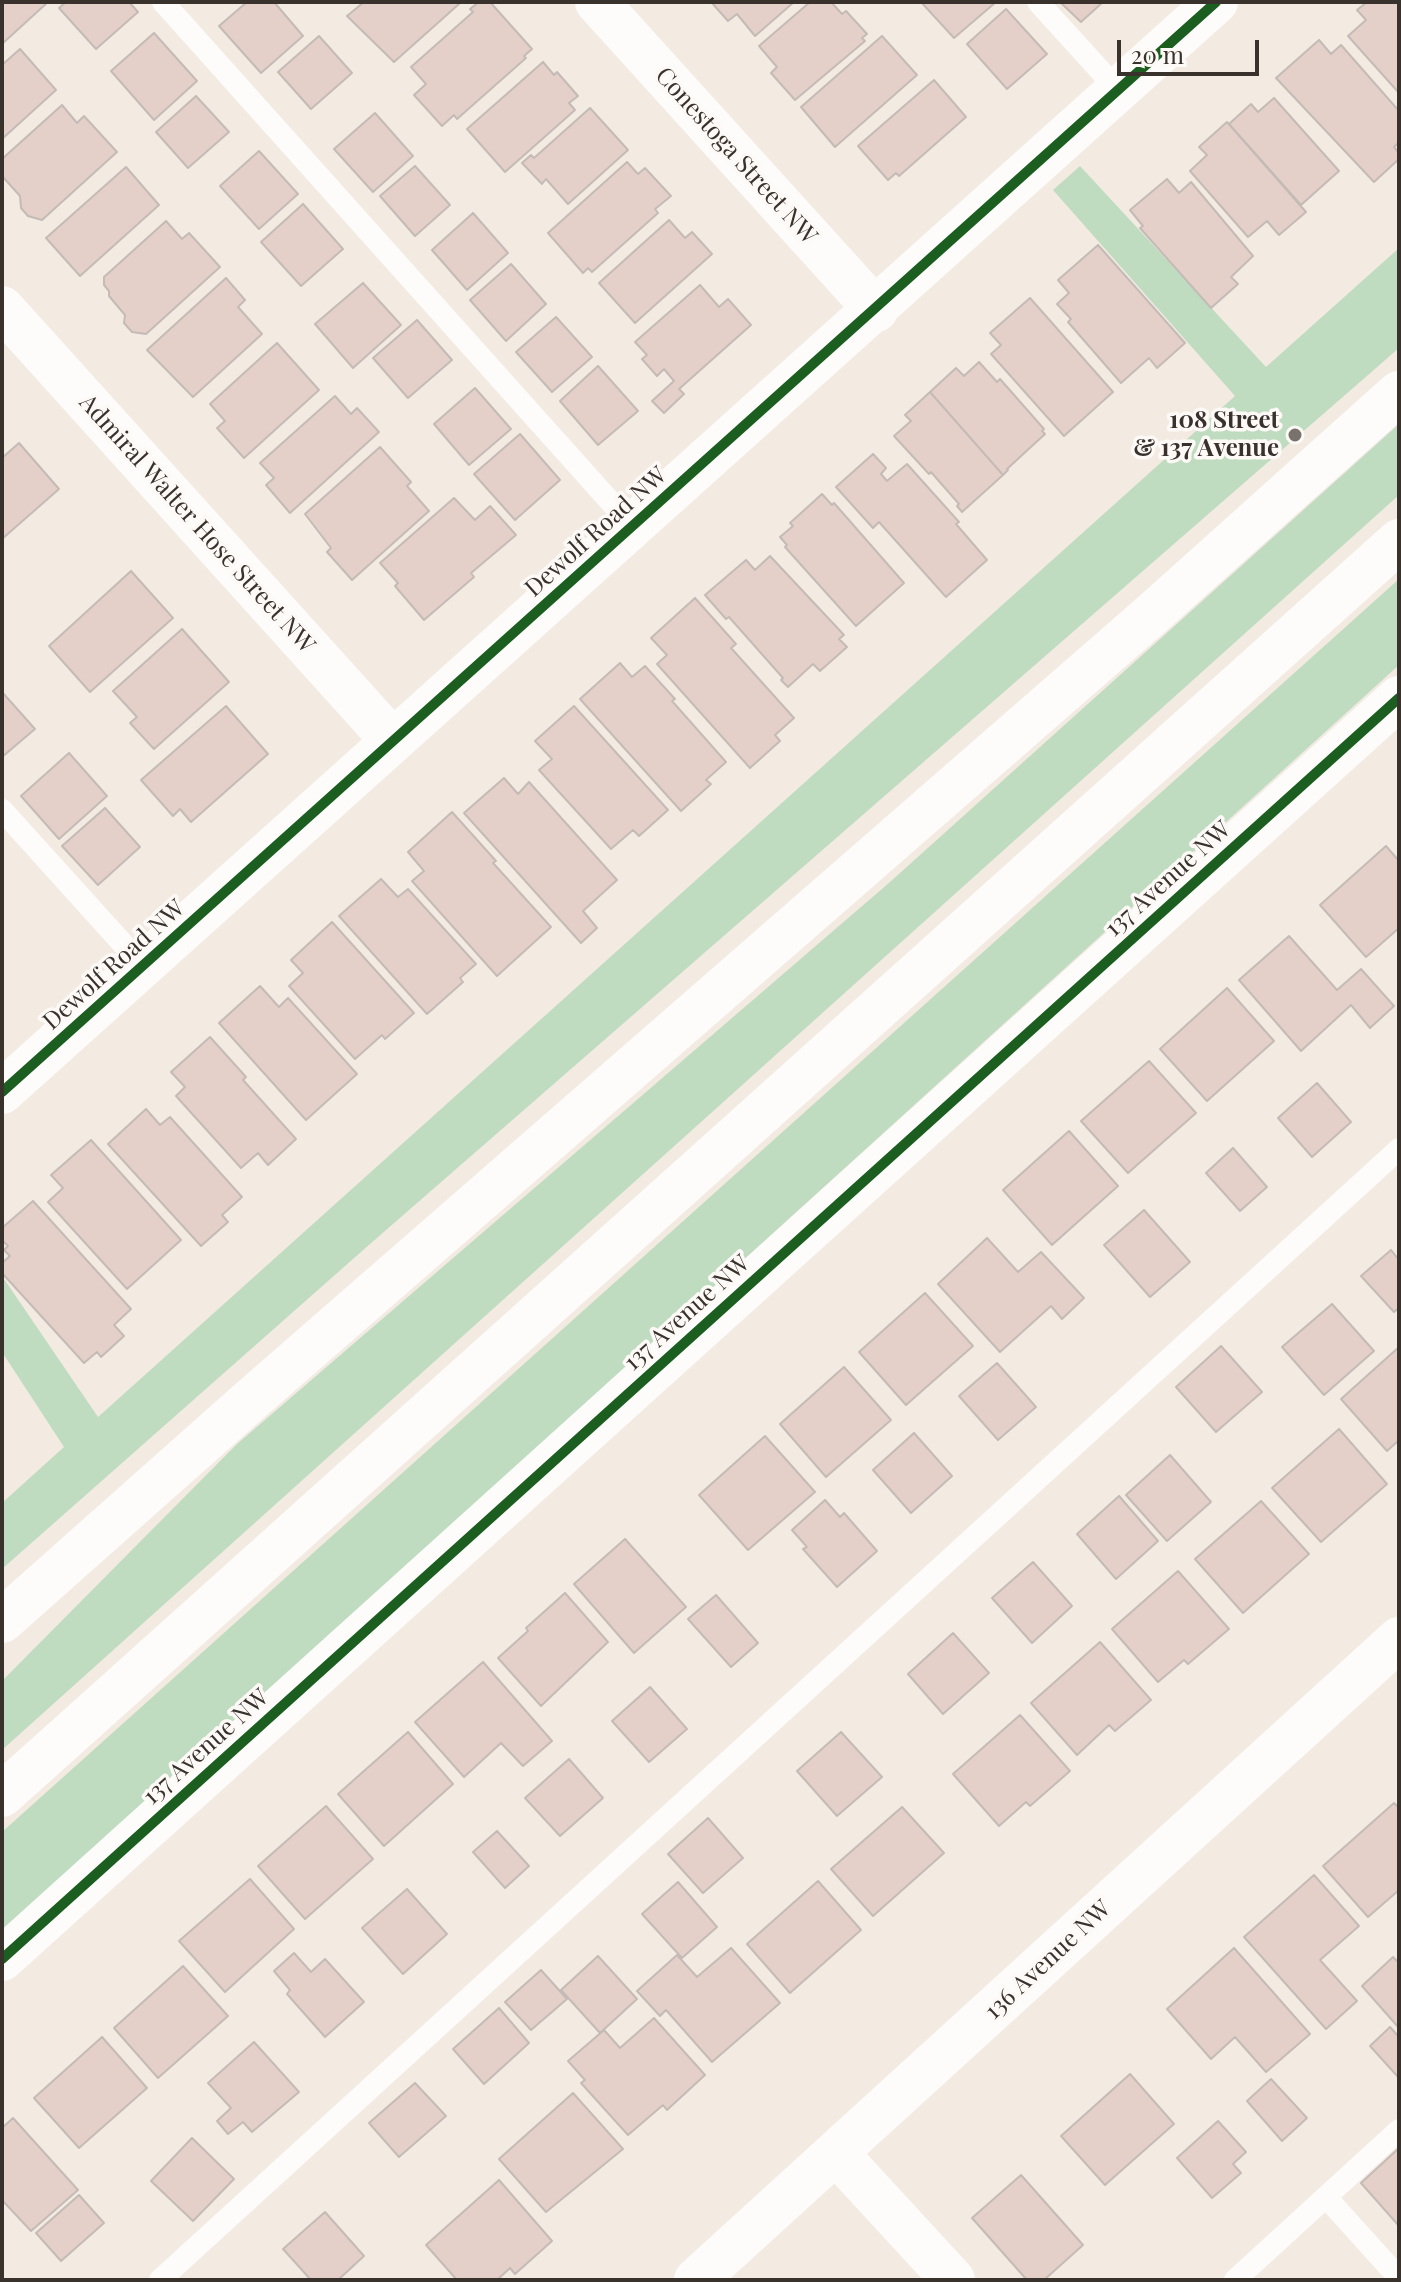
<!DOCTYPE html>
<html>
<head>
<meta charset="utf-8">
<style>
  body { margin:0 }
  #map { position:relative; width:1401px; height:2282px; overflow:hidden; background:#f3eae2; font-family:"Playfair Display",serif }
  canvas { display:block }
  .frame { position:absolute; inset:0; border:4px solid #38312c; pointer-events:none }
  .scale { position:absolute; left:1117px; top:40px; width:142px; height:36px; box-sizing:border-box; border:4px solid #38312c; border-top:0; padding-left:10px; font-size:24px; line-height:28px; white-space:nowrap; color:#38312c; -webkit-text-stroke:6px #fcf9f6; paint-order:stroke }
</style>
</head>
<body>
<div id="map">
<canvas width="1401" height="2282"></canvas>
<div class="frame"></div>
<div class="scale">20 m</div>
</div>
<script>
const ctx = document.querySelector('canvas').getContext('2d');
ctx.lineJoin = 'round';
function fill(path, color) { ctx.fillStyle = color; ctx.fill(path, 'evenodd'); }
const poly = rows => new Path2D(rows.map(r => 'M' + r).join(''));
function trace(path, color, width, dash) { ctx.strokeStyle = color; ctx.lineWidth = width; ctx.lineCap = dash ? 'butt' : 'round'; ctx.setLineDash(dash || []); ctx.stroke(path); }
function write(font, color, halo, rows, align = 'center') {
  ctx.font = font + ' "Playfair Display",serif'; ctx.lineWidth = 7; ctx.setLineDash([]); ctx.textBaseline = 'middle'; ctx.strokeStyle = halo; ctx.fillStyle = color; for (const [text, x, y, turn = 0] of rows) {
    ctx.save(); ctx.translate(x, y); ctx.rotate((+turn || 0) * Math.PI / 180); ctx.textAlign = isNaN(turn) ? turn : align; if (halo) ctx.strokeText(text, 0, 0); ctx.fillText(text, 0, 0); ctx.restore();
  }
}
fill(poly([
  [1080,166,1266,367,1399,248,1399,348,370,1244,2,1569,2,1503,64,1447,2,1352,2,1276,98,1417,1235,396,1053,190],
  [1399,424,1399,495,2,1750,2,1681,237,1444,890,882],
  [1399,579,1399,665,2,1933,2,1832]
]), '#bfdcc0');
const building = poly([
  [2,2,48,2,2,44,2,2],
  [66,2,129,2,138,12,96,49,59,8,66,2],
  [247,2,274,2,303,36,261,73,219,26,247,2],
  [364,2,457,2,459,4,394,62,347,16,364,2],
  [479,2,490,2,532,49,524,56,526,58,457,119,454,115,442,126,414,95,426,84,411,67,473,12,470,9,479,2],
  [794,2,755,36,737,14,728,21,712,3,794,2],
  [810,2,831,2,842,14,846,11,867,34,862,38,865,41,795,100,771,73,777,67,759,46,810,2],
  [921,2,996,2,954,38,921,2],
  [1060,2,1103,2,1081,22,1060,2],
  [1367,2,1399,2,1399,93,1348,36,1366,20,1357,10,1367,2],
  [1006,9,1047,54,1007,89,967,44,1006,9],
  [154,33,197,81,154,120,111,71,154,33],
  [319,36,352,73,311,109,278,72,319,36],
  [882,36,917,75,835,147,801,107,882,36],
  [1319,40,1331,54,1341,45,1399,111,1399,142,1394,147,1399,153,1399,159,1374,182,1276,78,1319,40],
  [20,49,56,90,2,139,2,65,20,49],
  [543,62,554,75,557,72,578,96,569,103,575,110,505,172,467,129,543,62],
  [934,80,966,117,899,176,896,173,888,180,858,146,934,80],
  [196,96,229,132,188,168,156,132,196,96],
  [1274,98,1339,171,1301,205,1229,124,1251,104,1258,112,1274,98],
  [62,105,77,123,84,116,117,152,42,220,28,216,21,208,20,196,2,176,2,159,62,105],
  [590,108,628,150,568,204,546,179,542,184,522,163,531,155,534,158,590,108],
  [375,113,413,156,373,192,334,149,375,113],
  [1227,122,1306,212,1279,235,1267,221,1248,237,1190,171,1207,155,1199,147,1227,122],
  [259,151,298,194,259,229,220,186,259,151],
  [627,162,638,174,645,168,671,196,655,209,658,213,592,272,588,268,583,273,548,233,627,162],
  [415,166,450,205,415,236,380,196,415,166],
  [126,167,159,205,80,276,46,238,126,167],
  [1167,179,1179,193,1191,182,1253,256,1231,277,1238,284,1211,308,1140,228,1143,226,1130,210,1167,179],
  [303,204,343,249,301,286,261,242,303,204],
  [473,213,508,253,467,290,432,250,473,213],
  [669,220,685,238,692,232,712,254,635,323,599,283,669,220],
  [166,221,182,239,189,233,220,267,146,334,132,332,124,323,125,315,109,296,109,291,104,285,104,277,166,221],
  [1098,245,1185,343,1157,368,1149,358,1121,383,1068,322,1071,319,1057,304,1069,293,1058,280,1098,245],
  [511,264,546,304,506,341,470,300,511,264],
  [226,278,245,300,238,307,262,334,193,397,147,350,226,278],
  [363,283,401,325,353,368,315,324,363,283],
  [700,285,719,307,728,299,751,325,679,389,684,394,664,413,652,401,674,381,664,369,657,376,642,359,647,355,635,342,700,285],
  [1030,298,1113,392,1064,436,991,354,1001,345,990,333,1030,298],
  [556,317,592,357,552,392,516,352,556,317],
  [417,320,452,360,408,398,373,358,417,320],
  [277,343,319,390,244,458,217,428,225,421,210,404,277,343],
  [979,362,997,382,1000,379,1044,429,1042,431,1045,434,1007,469,1008,470,1003,475,930,392,956,368,964,376,979,362],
  [598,366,638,411,598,445,560,401,598,366],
  [475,388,511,429,469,465,434,424,475,388],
  [930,392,1003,475,962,512,957,506,959,504,931,472,929,474,894,436,911,421,905,415,930,392],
  [335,396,351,414,357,408,379,432,290,513,266,485,274,478,260,463,335,396],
  [520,434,560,480,515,520,474,474,520,434],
  [19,443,59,489,2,539,2,458,19,443],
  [380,447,411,482,407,486,429,511,352,580,327,552,331,548,305,514,380,447],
  [873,454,886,468,881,474,887,481,907,464,959,522,956,524,987,560,946,597,879,522,873,528,836,487,873,454],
  [822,494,832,505,834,503,904,583,856,626,785,547,787,545,780,537,793,526,790,523,822,494],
  [454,498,475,520,490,506,516,535,471,573,474,577,424,620,395,586,398,583,380,563,454,498],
  [770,556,844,635,839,639,847,647,820,671,813,664,788,687,781,680,783,678,729,617,726,619,705,595,746,560,755,570,770,556],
  [131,571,173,618,90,692,49,646,131,571],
  [695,598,736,644,731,648,794,718,775,735,780,741,750,768,657,664,667,655,651,638,695,598],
  [182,629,229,682,154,749,130,723,137,717,113,691,182,629],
  [620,663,632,677,645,666,675,699,672,701,726,762,706,780,711,784,681,811,580,699,620,663],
  [2,692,35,729,2,757,2,692],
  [226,706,268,754,191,822,180,809,173,816,141,780,226,706],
  [574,706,668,810,639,836,633,830,611,849,539,770,552,759,535,741,574,706],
  [69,753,107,796,59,839,21,796,69,753],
  [504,778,518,794,529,782,617,880,583,911,597,928,581,943,464,813,504,778],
  [105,808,140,847,98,885,62,846,105,808],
  [452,812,496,861,493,863,551,927,497,976,412,881,424,871,408,852,452,812],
  [1386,846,1399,861,1399,928,1366,957,1320,905,1386,846],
  [381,879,398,897,408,889,476,964,460,978,463,982,427,1014,339,916,381,879],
  [332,922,414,1013,385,1039,382,1035,355,1059,289,986,303,973,291,960,332,922],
  [1289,936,1337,990,1361,969,1394,1006,1370,1028,1351,1005,1301,1051,1239,980,1289,936],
  [260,986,279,1007,288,998,357,1074,306,1120,219,1023,260,986],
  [1227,988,1274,1041,1207,1101,1160,1049,1227,988],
  [210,1037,246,1077,243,1080,296,1139,268,1165,258,1153,241,1168,176,1096,185,1087,171,1072,210,1037],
  [1149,1061,1196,1113,1128,1173,1081,1121,1149,1061],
  [1317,1083,1351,1122,1312,1157,1278,1118,1317,1083],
  [146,1109,160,1125,170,1117,242,1197,222,1215,228,1222,201,1246,108,1144,146,1109],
  [1069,1131,1118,1186,1052,1245,1003,1190,1069,1131],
  [91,1140,181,1240,127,1289,48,1202,63,1188,51,1175,91,1140],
  [1233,1148,1267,1187,1240,1211,1206,1173,1233,1148],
  [33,1201,131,1309,114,1325,124,1336,101,1357,97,1352,84,1363,2,1273,2,1263,10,1256,4,1250,8,1246,2,1240,2,1228,33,1201],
  [1144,1210,1190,1262,1150,1297,1104,1245,1144,1210],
  [987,1238,1018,1272,1041,1252,1084,1298,1062,1319,1051,1306,1000,1352,938,1284,987,1238],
  [1391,1250,1399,1260,1399,1308,1394,1312,1361,1276,1391,1250],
  [925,1293,973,1346,906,1405,859,1352,925,1293],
  [1332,1304,1374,1351,1324,1395,1282,1347,1332,1304],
  [1221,1346,1262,1392,1216,1432,1176,1387,1221,1346],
  [1399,1347,1399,1440,1387,1451,1341,1399,1399,1347],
  [997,1363,1036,1407,998,1440,959,1396,997,1363],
  [844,1367,891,1420,826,1477,780,1424,844,1367],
  [1339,1429,1387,1484,1321,1542,1272,1488,1339,1429],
  [914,1433,952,1476,911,1513,873,1470,914,1433],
  [765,1436,815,1492,748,1550,699,1495,765,1436],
  [1170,1455,1211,1502,1167,1541,1126,1495,1170,1455],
  [1119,1496,1158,1541,1116,1579,1077,1534,1119,1496],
  [825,1500,840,1517,844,1513,877,1551,837,1587,803,1549,807,1547,792,1530,825,1500],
  [1261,1501,1309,1554,1243,1613,1195,1559,1261,1501],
  [625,1539,686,1607,634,1653,574,1584,625,1539],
  [1033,1562,1072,1606,1032,1643,992,1598,1033,1562],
  [1178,1571,1229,1629,1188,1664,1184,1660,1158,1682,1112,1629,1178,1571],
  [565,1593,608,1642,541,1706,498,1658,528,1631,526,1628,565,1593],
  [716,1595,758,1643,731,1667,688,1619,716,1595],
  [953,1633,989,1673,943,1714,908,1674,953,1633],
  [1100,1642,1151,1700,1115,1731,1109,1725,1077,1755,1031,1703,1100,1642],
  [483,1662,552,1741,523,1766,501,1743,464,1777,415,1722,483,1662],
  [650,1687,687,1729,649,1762,612,1721,650,1687],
  [1020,1715,1070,1771,1030,1806,1026,1802,999,1826,953,1774,1020,1715],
  [408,1732,453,1784,384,1846,338,1794,408,1732],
  [841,1732,882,1777,837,1816,797,1771,841,1732],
  [569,1759,603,1798,560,1836,525,1798,569,1759],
  [1394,1803,1399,1808,1399,1890,1368,1917,1323,1866,1394,1803],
  [326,1806,373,1859,305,1919,258,1866,326,1806],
  [902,1807,944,1853,873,1916,831,1869,902,1807],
  [708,1818,743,1858,703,1893,668,1854,708,1818],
  [497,1831,529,1866,505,1888,473,1852,497,1831],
  [1314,1875,1359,1926,1320,1960,1357,2001,1326,2029,1244,1937,1314,1875],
  [250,1879,294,1929,225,1992,179,1941,250,1879],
  [818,1881,861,1930,790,1993,747,1944,818,1881],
  [678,1882,717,1927,682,1958,642,1914,678,1882],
  [407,1889,447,1934,403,1974,362,1928,407,1889],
  [731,1948,780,2003,712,2062,666,2010,660,2016,637,1991,677,1955,697,1977,731,1948],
  [1234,1948,1310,2034,1266,2072,1235,2037,1211,2059,1167,2009,1234,1948],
  [294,1953,311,1972,325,1959,364,2002,325,2037,287,1994,290,1990,274,1971,294,1953],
  [598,1956,637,1999,600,2033,561,1990,598,1956],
  [1393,1957,1399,1963,1399,2028,1362,1986,1393,1957],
  [183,1966,228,2016,158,2078,114,2028,183,1966],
  [541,1970,567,1999,531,2030,505,2002,541,1970],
  [499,2008,529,2043,484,2084,453,2049,499,2008],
  [654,2018,705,2075,667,2110,663,2105,628,2135,581,2083,585,2080,568,2061,604,2030,620,2048,654,2018],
  [1390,2027,1399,2037,1399,2078,1370,2046,1390,2027],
  [102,2037,147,2088,79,2148,34,2098,102,2037],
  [254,2042,299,2092,252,2132,243,2122,228,2134,217,2121,231,2108,208,2083,254,2042],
  [1130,2074,1174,2124,1105,2185,1061,2136,1130,2074],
  [1271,2079,1307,2118,1282,2141,1247,2101,1271,2079],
  [415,2083,446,2116,399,2157,369,2123,415,2083],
  [573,2093,623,2149,546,2212,499,2159,573,2093],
  [13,2118,78,2190,31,2231,2,2200,2,2128,13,2118],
  [1218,2121,1246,2152,1233,2164,1241,2173,1212,2198,1177,2158,1218,2121],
  [192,2138,234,2179,193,2221,151,2181,192,2138],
  [1399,2148,1399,2226,1361,2183,1399,2148],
  [1021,2175,1083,2245,1044,2280,1027,2280,972,2218,1021,2175],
  [499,2180,552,2241,515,2274,510,2268,497,2280,457,2280,426,2245,499,2180],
  [79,2195,104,2223,61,2261,36,2233,79,2195],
  [325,2212,364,2256,338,2280,311,2280,283,2249,325,2212]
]);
fill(building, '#e4d0c9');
trace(building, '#c4bbb7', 2);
trace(poly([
  [163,2,633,527],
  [1038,2,1118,90],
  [2,810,143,966],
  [1326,2197,1399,2278],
  [160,2280,1399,1149],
  [1235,2280,1399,2130]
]), '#fdfcfb', 22);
trace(poly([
  [597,2,876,310],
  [2,308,392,740],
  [2,1092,1216,2],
  [2,1959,1399,698],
  [837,2154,953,2280]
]), '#fdfcfb', 44);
trace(poly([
  [696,2280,1399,1639]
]), '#fdfcfb', 44);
trace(poly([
  [2,1621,253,1398,1150,616,1399,393],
  [2,1795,1399,541]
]), '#fdfcfb', 44);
trace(poly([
  [2,1092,1216,2],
  [2,1959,1399,698]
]), '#1b5e20', 10);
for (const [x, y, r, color] of [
  [1295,435,8,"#79726c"]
]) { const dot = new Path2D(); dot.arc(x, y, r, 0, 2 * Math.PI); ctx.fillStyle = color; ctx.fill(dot); trace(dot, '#fcf9f6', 3); }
write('24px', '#38312c', '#fcf9f6', [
  ["Conestoga Street NW",736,156,48],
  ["Admiral Walter Hose Street NW",197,524,48],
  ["Dewolf Road NW",596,532,-42],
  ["137 Avenue NW",1168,879,-42],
  ["Dewolf Road NW",114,965,-42],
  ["137 Avenue NW",687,1313,-42],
  ["137 Avenue NW",206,1747,-42],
  ["136 Avenue NW",1048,1960,-43]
]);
write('bold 24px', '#38312c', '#fcf9f6', [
  ["108 Street",1279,421],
  ["& 137 Avenue",1279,449]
], 'right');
</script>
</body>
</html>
